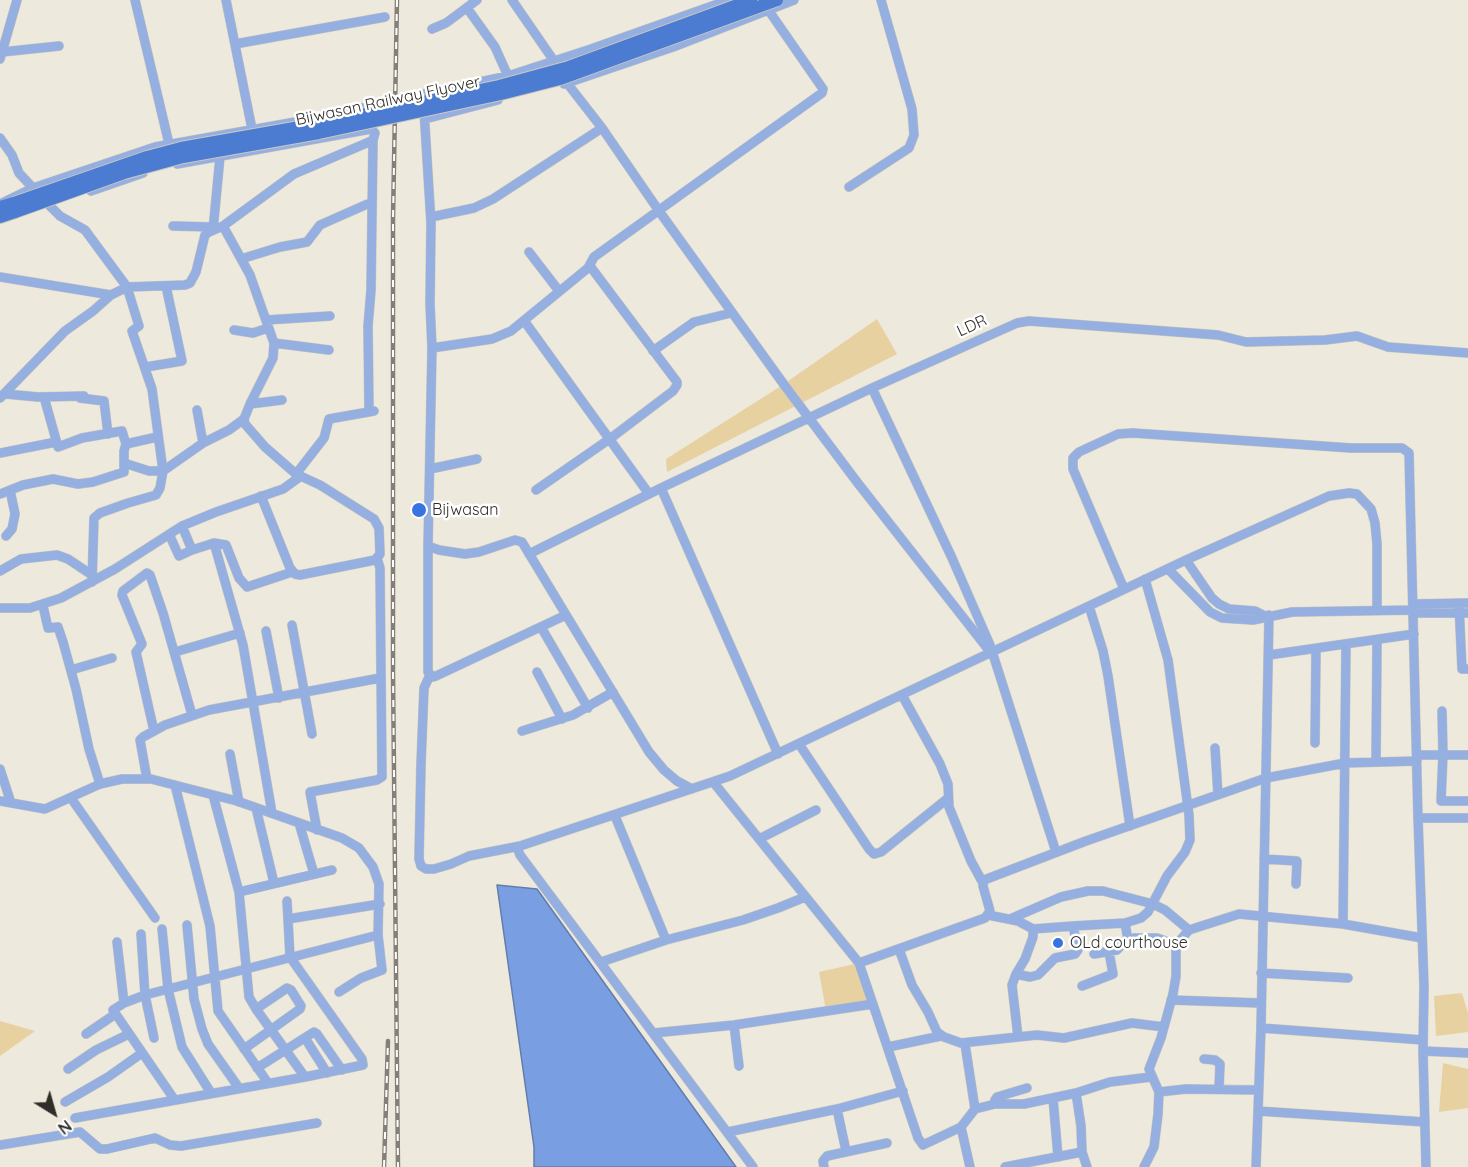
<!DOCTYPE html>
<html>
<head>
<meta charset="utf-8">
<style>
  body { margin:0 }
  #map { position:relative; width:1468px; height:1167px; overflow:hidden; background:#eee9dd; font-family:Quicksand,sans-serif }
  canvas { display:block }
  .north { position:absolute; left:24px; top:1083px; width:60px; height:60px; -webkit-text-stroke:4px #fff; paint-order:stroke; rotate:143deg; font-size:16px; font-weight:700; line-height:24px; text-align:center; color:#302e29 }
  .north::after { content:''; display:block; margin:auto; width:21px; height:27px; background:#302e29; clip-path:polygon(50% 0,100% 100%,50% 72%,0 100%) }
</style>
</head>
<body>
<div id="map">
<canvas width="1468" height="1167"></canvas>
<div class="north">N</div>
</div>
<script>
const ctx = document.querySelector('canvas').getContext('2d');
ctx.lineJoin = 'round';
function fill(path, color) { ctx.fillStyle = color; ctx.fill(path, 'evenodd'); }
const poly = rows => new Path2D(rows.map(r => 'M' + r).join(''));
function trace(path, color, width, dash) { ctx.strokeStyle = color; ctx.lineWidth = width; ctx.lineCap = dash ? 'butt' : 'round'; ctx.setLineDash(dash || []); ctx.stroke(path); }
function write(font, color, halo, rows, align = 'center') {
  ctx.font = font + ' Quicksand,sans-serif'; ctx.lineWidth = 5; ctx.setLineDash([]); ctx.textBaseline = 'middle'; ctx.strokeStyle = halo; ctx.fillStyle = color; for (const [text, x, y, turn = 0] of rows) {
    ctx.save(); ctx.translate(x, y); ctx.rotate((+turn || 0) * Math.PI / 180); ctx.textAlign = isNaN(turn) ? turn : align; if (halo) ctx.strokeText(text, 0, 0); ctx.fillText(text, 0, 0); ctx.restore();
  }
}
fill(poly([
  [877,319,897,354,667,472,666,459,781,386],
  [859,963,873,1004,826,1011,819,972],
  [1462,993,1468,1013,1468,1032,1436,1036,1434,996],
  [0,1021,35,1031,0,1056],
  [1443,1063,1468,1069,1468,1108,1439,1112]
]), '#e8d1a0');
const water = poly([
  [497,885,537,889,736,1167,534,1167,534,1147,497,885]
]);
fill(water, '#799fe2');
trace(water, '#637daa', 1.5);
const minor = poly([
  [135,0,170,148],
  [226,0,253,134],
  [512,0,554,61],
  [729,0,591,49,508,76,423,94,431,223,430,304,432,348,492,339,511,331,588,268,594,257,822,93,823,89,769,11],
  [467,8,495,47,508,76],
  [432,29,446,23,477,0],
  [235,44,385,17],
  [2,52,59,46],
  [0,59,17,0],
  [567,83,602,128,659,211,785,386,857,482,991,653],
  [564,84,673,47,794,0],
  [425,119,498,100],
  [0,138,12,155,19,173,33,188],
  [849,187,909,148,914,135,912,109,881,0],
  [91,191,143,173],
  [2,203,33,188,155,147,301,121,377,105,376,115],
  [49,205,60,216,85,230,127,287,139,326,132,331,152,389,163,471,160,488,156,495,128,503,100,513,94,518,92,582],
  [431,217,474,208,493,199,602,128],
  [173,226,213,227],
  [223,226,250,275,274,343,273,358,250,404,244,419,245,424,265,447,296,474,320,485,374,519,379,528,380,554,375,560,300,575,295,574,290,568,261,496],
  [213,230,220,157],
  [529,252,559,291],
  [241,259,280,247,307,242,320,225,372,202],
  [0,277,111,295],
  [266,320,330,316],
  [525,322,649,494],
  [234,330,253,333,268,328],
  [274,343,329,350],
  [432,348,428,546,428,672,433,677,436,676,566,615],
  [653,351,694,322,731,313],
  [146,367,182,361,166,286],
  [872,388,952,558,990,645,1056,852],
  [6,394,38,397,84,396],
  [44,397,58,447,82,438,122,431,126,444],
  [0,398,65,331,93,311,111,295,127,287,185,285,190,283,196,272,205,235,209,232,223,226,294,174,369,142,373,140,375,133,371,129,177,164],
  [80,398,104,401,108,434],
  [250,404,282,400],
  [197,410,203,443],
  [369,412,368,326,371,290,373,140],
  [0,453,56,442],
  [124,463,124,451,126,444,157,437],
  [430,469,477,459],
  [296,474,324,438,329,419,374,411],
  [661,488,778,754],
  [536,490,611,438,673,391,677,385,677,382,590,266],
  [0,494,23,485,53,479,78,484,93,482,124,472,124,463,149,471,163,471,203,443,229,430,244,419],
  [182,526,192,550,214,543,226,545,239,578,247,587,292,572],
  [169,534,179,556,192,550],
  [6,536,12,529,15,514,10,490],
  [214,543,243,645,272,813],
  [428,546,439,550,465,554,479,552,515,540,522,542,649,752,664,770,677,781,692,789],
  [529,554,661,488,872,388,1017,323,1029,321,1218,335,1246,342,1325,340,1357,336,1388,347,1468,353],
  [1186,560,1212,598,1219,604,1229,609,1255,611,1265,616],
  [1168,569,1210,612,1222,618,1253,620,1292,612,1414,610],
  [0,571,21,559,57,555,68,559,92,575],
  [1124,589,1073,469,1073,458,1079,452,1118,434,1133,433,1351,448,1402,448,1409,453,1418,818,1424,986,1423,1051,1426,1167],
  [1414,604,1468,603],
  [1459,604,1462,669,1468,669],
  [43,606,48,628,58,627,63,642,76,689,89,749,100,784],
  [1089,606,1103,651,1108,676,1130,826],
  [0,608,30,608,61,598,115,569,182,526,216,512,283,489,301,476],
  [1414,613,1468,613],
  [292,625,312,734],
  [541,627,588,708],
  [266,631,279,698],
  [175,652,240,633],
  [1269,655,1414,634],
  [71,670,112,658],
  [537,672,562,719],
  [430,675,424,688,421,764,419,859,421,866,426,869,434,869,451,864,469,856,520,846],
  [902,695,940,764,948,784,949,807,971,861,983,883],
  [1442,711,1443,754,1441,801,1468,801],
  [154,731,136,652,142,644,122,595,123,591,147,573,150,575,163,613,192,715],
  [522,731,573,715,613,692],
  [1315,743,1316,649],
  [799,744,869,849,874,854,881,852,947,799],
  [1215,748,1218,795],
  [230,754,239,802],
  [1417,755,1468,755],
  [1376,762,1377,640],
  [0,769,11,803],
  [147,779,140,740,143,737,165,725,209,710,380,678],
  [714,783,859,963,918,1138,923,1145,961,1127,975,1109,965,1044],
  [175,785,210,926,218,1011,268,1083],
  [213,795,239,892,249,997,256,1009,305,1077],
  [71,798,155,918],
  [0,801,45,809,100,784,122,779,151,779,237,801,342,838,359,848,373,867,379,884,378,935,145,995,124,1003,113,1010,174,1099],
  [256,808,274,883],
  [615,816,666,940],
  [1418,818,1468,818],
  [299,823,314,874],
  [317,830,310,792,377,780,382,777,380,568,377,558],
  [759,839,816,810],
  [1264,859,1297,861,1296,884],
  [239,892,332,870],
  [988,915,1018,921,1033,929,1073,926,1078,950,1075,954,1055,958,1038,975,1030,977,1016,974,1012,985,1018,1037],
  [288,919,380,904],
  [1010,919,1061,897,1088,891,1103,891,1153,904,1165,910,1189,930],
  [1125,923,1141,918,1148,912,1167,876,1185,852,1190,840,1189,815,1168,660,1145,579],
  [1343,924,1346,644],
  [187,925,194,999,202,1029,208,1044,239,1088],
  [1073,926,1125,923,1128,940],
  [162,929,168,989,182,1047,211,1093],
  [141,934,145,995,154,1038],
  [117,942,124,1003],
  [899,949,912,985,928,1012,937,1032,944,1037,961,1043,1037,1035,1064,1038,1132,1023,1164,1027],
  [1094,954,1117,950,1126,940,1135,938,1157,938,1176,945],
  [601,962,666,940,743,920,778,908,805,897],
  [859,963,985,918,990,911,983,886,984,880,1086,841,1266,778,1345,763,1417,761],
  [1261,973,1348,978],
  [1016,974,1025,959,1033,937,1033,929],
  [1082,986,1113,974,1109,952],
  [339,992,361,978,382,970,378,935],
  [1171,1000,1260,1003],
  [734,1025,739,1066],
  [1261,1028,1423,1040],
  [654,1033,734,1025,873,1004],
  [86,1034,114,1015],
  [305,1038,327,1073],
  [888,1047,941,1036],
  [244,1049,300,1009,301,1006,291,990,287,988,256,1009],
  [1423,1051,1468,1053],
  [1204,1059,1215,1060,1220,1064,1219,1089],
  [257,1068,314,1032,317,1034,342,1070],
  [68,1069,96,1050,129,1034],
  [1159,1092,1186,1089,1258,1090],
  [1076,1093,1081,1126,1082,1152,1087,1167],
  [1053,1098,1058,1157],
  [65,1102,108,1077,142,1053],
  [995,1104,995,1100,997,1097,1027,1088],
  [837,1109,846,1151],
  [975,1109,995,1104,1024,1104,1076,1093,1110,1082,1151,1077],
  [1258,1111,1425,1122],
  [75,1118,305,1077,363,1065,362,1059,290,957,287,901],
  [961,1127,970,1167],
  [728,1132,837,1109,903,1091],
  [0,1145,80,1132,100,1149,107,1149,155,1138,170,1145,181,1146,317,1123],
  [753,1167,520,855,518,850,520,846,730,776,1186,560,1329,496,1349,493,1357,494,1371,509,1375,523,1377,544,1377,610],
  [824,1167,823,1161,827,1156,887,1143],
  [1005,1167,1082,1152],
  [1144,1167,1154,1147,1158,1114,1159,1092,1149,1069,1161,1038,1173,994,1176,976,1176,945,1189,930,1239,914,1343,924,1422,938],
  [1256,1167,1261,1028,1269,615]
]);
const major = poly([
  [0,207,14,203],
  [0,217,15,212]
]);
trace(minor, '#ccc7bd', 10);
trace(major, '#ccc7bd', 14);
trace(minor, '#95b0e0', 9);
trace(major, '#4c7cd2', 12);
const rail = poly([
  [397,0,393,219,393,673,398,1167],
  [384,1167,388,1041]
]);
trace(rail, '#848078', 4.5);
trace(rail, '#fff', 2, [7]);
const majorBridge = poly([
  [14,203,147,157,181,148,317,124,499,86,569,67,751,0],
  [15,212,124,173,183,157,319,133,501,94,560,79,777,0]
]);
trace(majorBridge, '#ccc7bd', 14, []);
trace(majorBridge, '#4c7cd2', 12);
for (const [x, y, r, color] of [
  [419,510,8,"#3873e2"],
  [1058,943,6,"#3873e2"]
]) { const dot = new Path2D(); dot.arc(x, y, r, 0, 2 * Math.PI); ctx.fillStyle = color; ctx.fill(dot); trace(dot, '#fff', 2); }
write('16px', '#302e29', '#fff', [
  ["Bijwasan Railway Flyover",388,101,-12],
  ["LDR",972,326,-25]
]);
write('16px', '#302e29', '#fff', [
  ["Bijwasan",432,510],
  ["OLd courthouse",1070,943]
], 'left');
</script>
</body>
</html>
